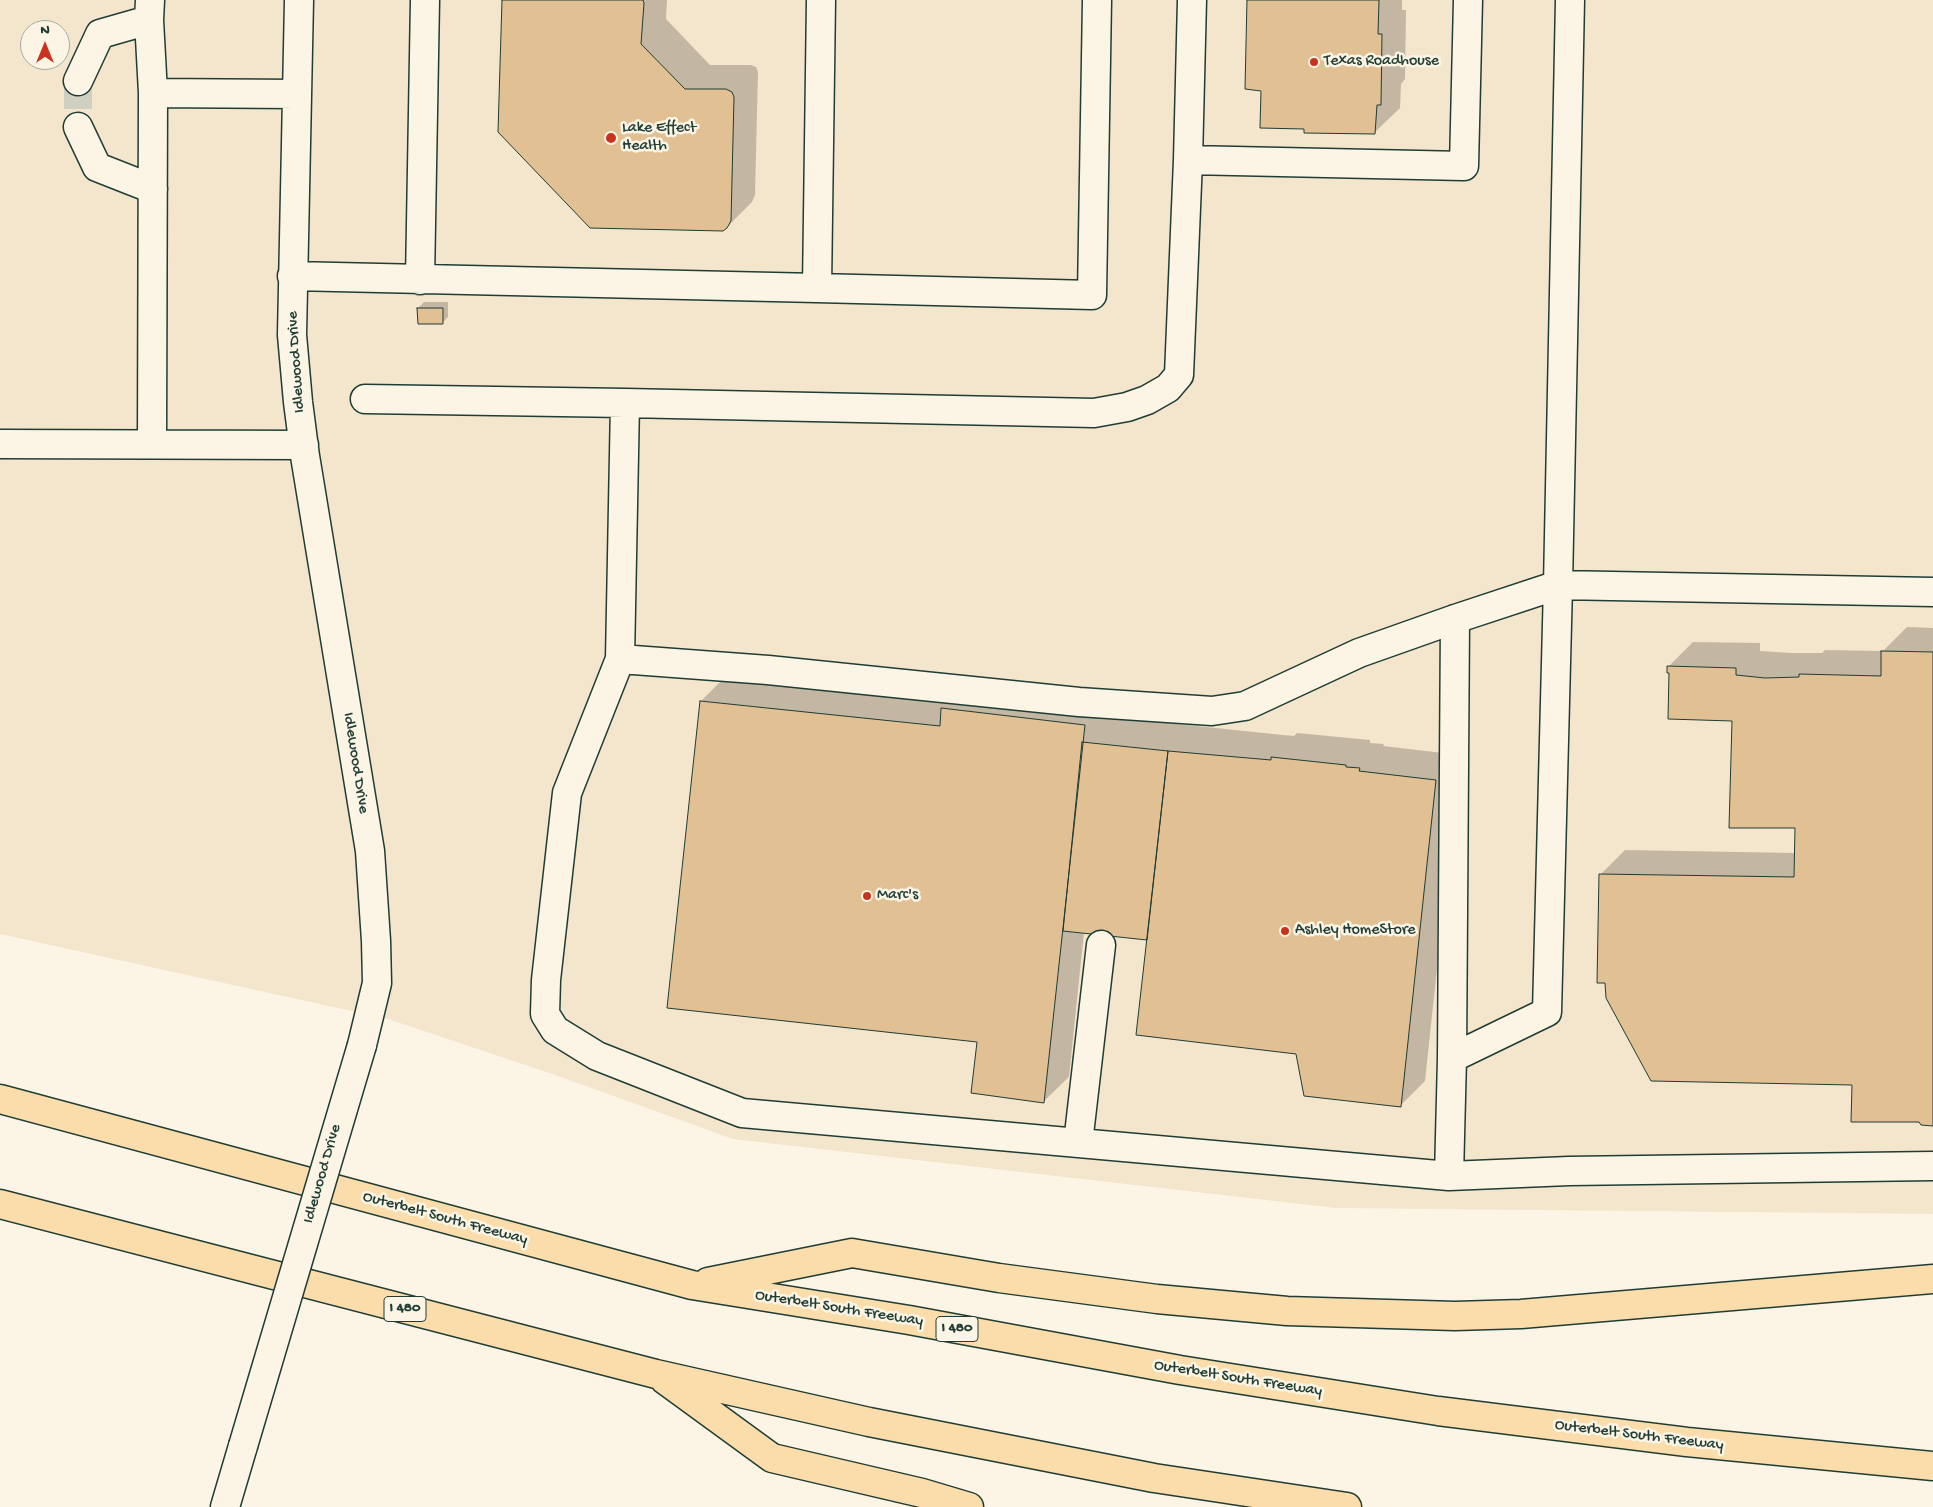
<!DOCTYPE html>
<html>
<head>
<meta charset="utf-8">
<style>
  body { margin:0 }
  #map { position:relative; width:1933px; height:1507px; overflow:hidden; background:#fcf5e5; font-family:"Gochi Hand",sans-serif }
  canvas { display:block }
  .north { position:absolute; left:20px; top:20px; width:50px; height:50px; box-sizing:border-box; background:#fcf5e5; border:1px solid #a4ab9e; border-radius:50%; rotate:0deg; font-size:14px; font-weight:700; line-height:20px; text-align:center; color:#1f3d34 }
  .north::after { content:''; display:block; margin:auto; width:18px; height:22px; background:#c8321e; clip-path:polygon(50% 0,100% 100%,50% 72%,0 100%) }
</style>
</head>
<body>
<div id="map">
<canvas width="1933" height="1507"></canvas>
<div class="north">N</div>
</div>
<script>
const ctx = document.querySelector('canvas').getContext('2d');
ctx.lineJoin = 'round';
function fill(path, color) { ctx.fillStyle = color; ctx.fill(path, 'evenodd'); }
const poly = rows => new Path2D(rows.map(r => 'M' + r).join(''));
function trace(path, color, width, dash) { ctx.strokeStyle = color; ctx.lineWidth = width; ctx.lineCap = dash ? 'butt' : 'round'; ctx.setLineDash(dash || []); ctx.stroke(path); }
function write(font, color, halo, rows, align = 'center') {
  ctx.font = font + ' "Gochi Hand",sans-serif'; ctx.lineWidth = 5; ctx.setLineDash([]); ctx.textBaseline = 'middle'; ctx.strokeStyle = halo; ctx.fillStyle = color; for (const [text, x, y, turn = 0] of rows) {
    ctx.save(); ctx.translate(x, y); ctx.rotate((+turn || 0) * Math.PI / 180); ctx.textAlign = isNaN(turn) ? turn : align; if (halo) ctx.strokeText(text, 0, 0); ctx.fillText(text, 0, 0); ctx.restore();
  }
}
fill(poly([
  [0,0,1933,0,1933,1214,1336,1208,733,1139,558,1076,388,1019,0,934],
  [30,30,60,30,60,60,30,60]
]), '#f4e5cd');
fill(poly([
  [503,0,667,0,666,19,710,65,751,65,756,67,758,72,755,195,752,202,727,227],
  [1248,0,1402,0,1402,10,1406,10,1405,79,1401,84,1400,108,1375,132,1262,89],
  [424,302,448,302,448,317,442,323,418,308],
  [1907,627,1933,628,1933,1124,1920,1121,1853,1084,1601,874,1625,850,1796,853,1797,827,1733,720,1670,672,1668,667,1693,642,1760,643,1760,651,1791,653,1822,653,1825,650,1883,651],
  [725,677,1283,735,1294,736,1297,733,1370,740,1370,743,1384,744,1383,746,1460,755,1425,1081,1400,1106,1297,1053,1148,939,1084,932,1069,1077,1044,1101,979,1041,701,701]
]), '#0003');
const building = poly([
  [502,0,643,0,644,3,641,44,685,89,726,89,732,92,734,97,731,221,727,228,723,231,590,228,498,132,502,0],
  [1247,0,1379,0,1378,34,1382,34,1381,105,1377,105,1375,134,1304,133,1304,129,1260,128,1261,91,1245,89,1247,0],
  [417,308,443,308,443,324,418,324,417,308],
  [1881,651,1933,652,1933,1126,1921,1125,1919,1122,1851,1122,1852,1085,1651,1081,1606,998,1605,983,1597,983,1599,874,1794,877,1795,828,1729,828,1732,721,1668,719,1669,673,1667,673,1667,666,1736,668,1736,675,1765,678,1799,677,1799,674,1881,676,1881,651],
  [700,701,940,726,941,708,1085,725,1044,1103,971,1093,977,1042,667,1008,700,701],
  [1082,742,1168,751,1147,940,1063,931,1082,742],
  [1168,751,1271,760,1271,757,1346,765,1346,767,1360,768,1359,771,1436,780,1401,1107,1304,1096,1296,1054,1136,1035,1168,751]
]);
fill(building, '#e1c194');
trace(building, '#1f3d34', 1);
trace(poly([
  [78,81,78,127]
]), '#d0d0c2', 28, [28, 14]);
const minor = poly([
  [150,0,149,20,153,93,297,94],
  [299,0,292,335,298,402,305,456,370,851,376,941,377,983,362,1045],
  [821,0,817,288,1092,295,1097,0],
  [1192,0,1188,160,1464,166,1468,0],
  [1570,0,1558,585,1933,592],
  [78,81,100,34,149,20],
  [78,127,97,167,153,189],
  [292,276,817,288],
  [420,280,425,0],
  [365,399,625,403,620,659,768,670,1079,702,1212,711,1245,706,1359,653,1455,619,1558,585,1547,1012,1452,1058,1455,619],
  [625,403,1094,413,1127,407,1147,400,1168,388,1179,375,1188,160],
  [0,444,304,445],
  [152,444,153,93],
  [620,659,567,793,546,980,545,1014,555,1030,597,1056,742,1113,1449,1176,1452,1058],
  [1078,1143,1101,945],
  [1449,1176,1569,1171,1933,1166],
  [225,1507,243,1446]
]);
const highway = poly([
  [0,1099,692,1285,909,1320,1180,1370,1438,1411,1687,1442,1933,1466],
  [0,1204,656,1374,869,1422,1154,1478,1347,1507],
  [708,1282,852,1253,999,1278,1157,1299,1287,1311,1455,1316,1521,1314,1933,1279],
  [665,1380,772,1458,922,1493,969,1507]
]);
trace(minor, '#1f3d34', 31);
trace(highway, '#1f3d34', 31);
trace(minor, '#fcf5e5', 28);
trace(highway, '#faddab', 28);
const minorBridge = poly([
  [243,1446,362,1045]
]);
trace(minorBridge, '#1f3d34', 31, []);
trace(minorBridge, '#fcf5e5', 28);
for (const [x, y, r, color] of [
  [1314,62,5,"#c8321e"],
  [611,138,6,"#c8321e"],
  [867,896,5,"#c8321e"],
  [1285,931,5,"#c8321e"]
]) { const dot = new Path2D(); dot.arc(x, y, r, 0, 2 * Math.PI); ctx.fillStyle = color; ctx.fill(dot); trace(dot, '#fcf5e5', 2); }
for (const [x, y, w] of [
  [405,1309,42],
  [957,1329,42]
]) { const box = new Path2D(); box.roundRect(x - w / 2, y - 12.5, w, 25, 4); ctx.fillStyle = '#fcf5e5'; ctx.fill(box); trace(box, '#1f3d34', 1); }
write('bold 15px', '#1f3d34', null, [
  ["I 480",405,1309],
  ["I 480",957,1329]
]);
write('16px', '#1f3d34', '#fcf5e5', [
  ["Texas Roadhouse",1324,62],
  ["Lake Effect",622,129],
  ["Health",622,147],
  ["Marc's",877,896],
  ["Ashley HomeStore",1295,931]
], 'left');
write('16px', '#1f3d34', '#fcf5e5', [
  ["Idlewood Drive",297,362,-94],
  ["Idlewood Drive",355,763,81],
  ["Idlewood Drive",323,1174,-74],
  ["Outerbelt South Freeway",445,1219,15],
  ["Outerbelt South Freeway",839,1309,9],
  ["Outerbelt South Freeway",1238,1379,9],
  ["Outerbelt South Freeway",1639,1436,7]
]);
</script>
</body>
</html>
